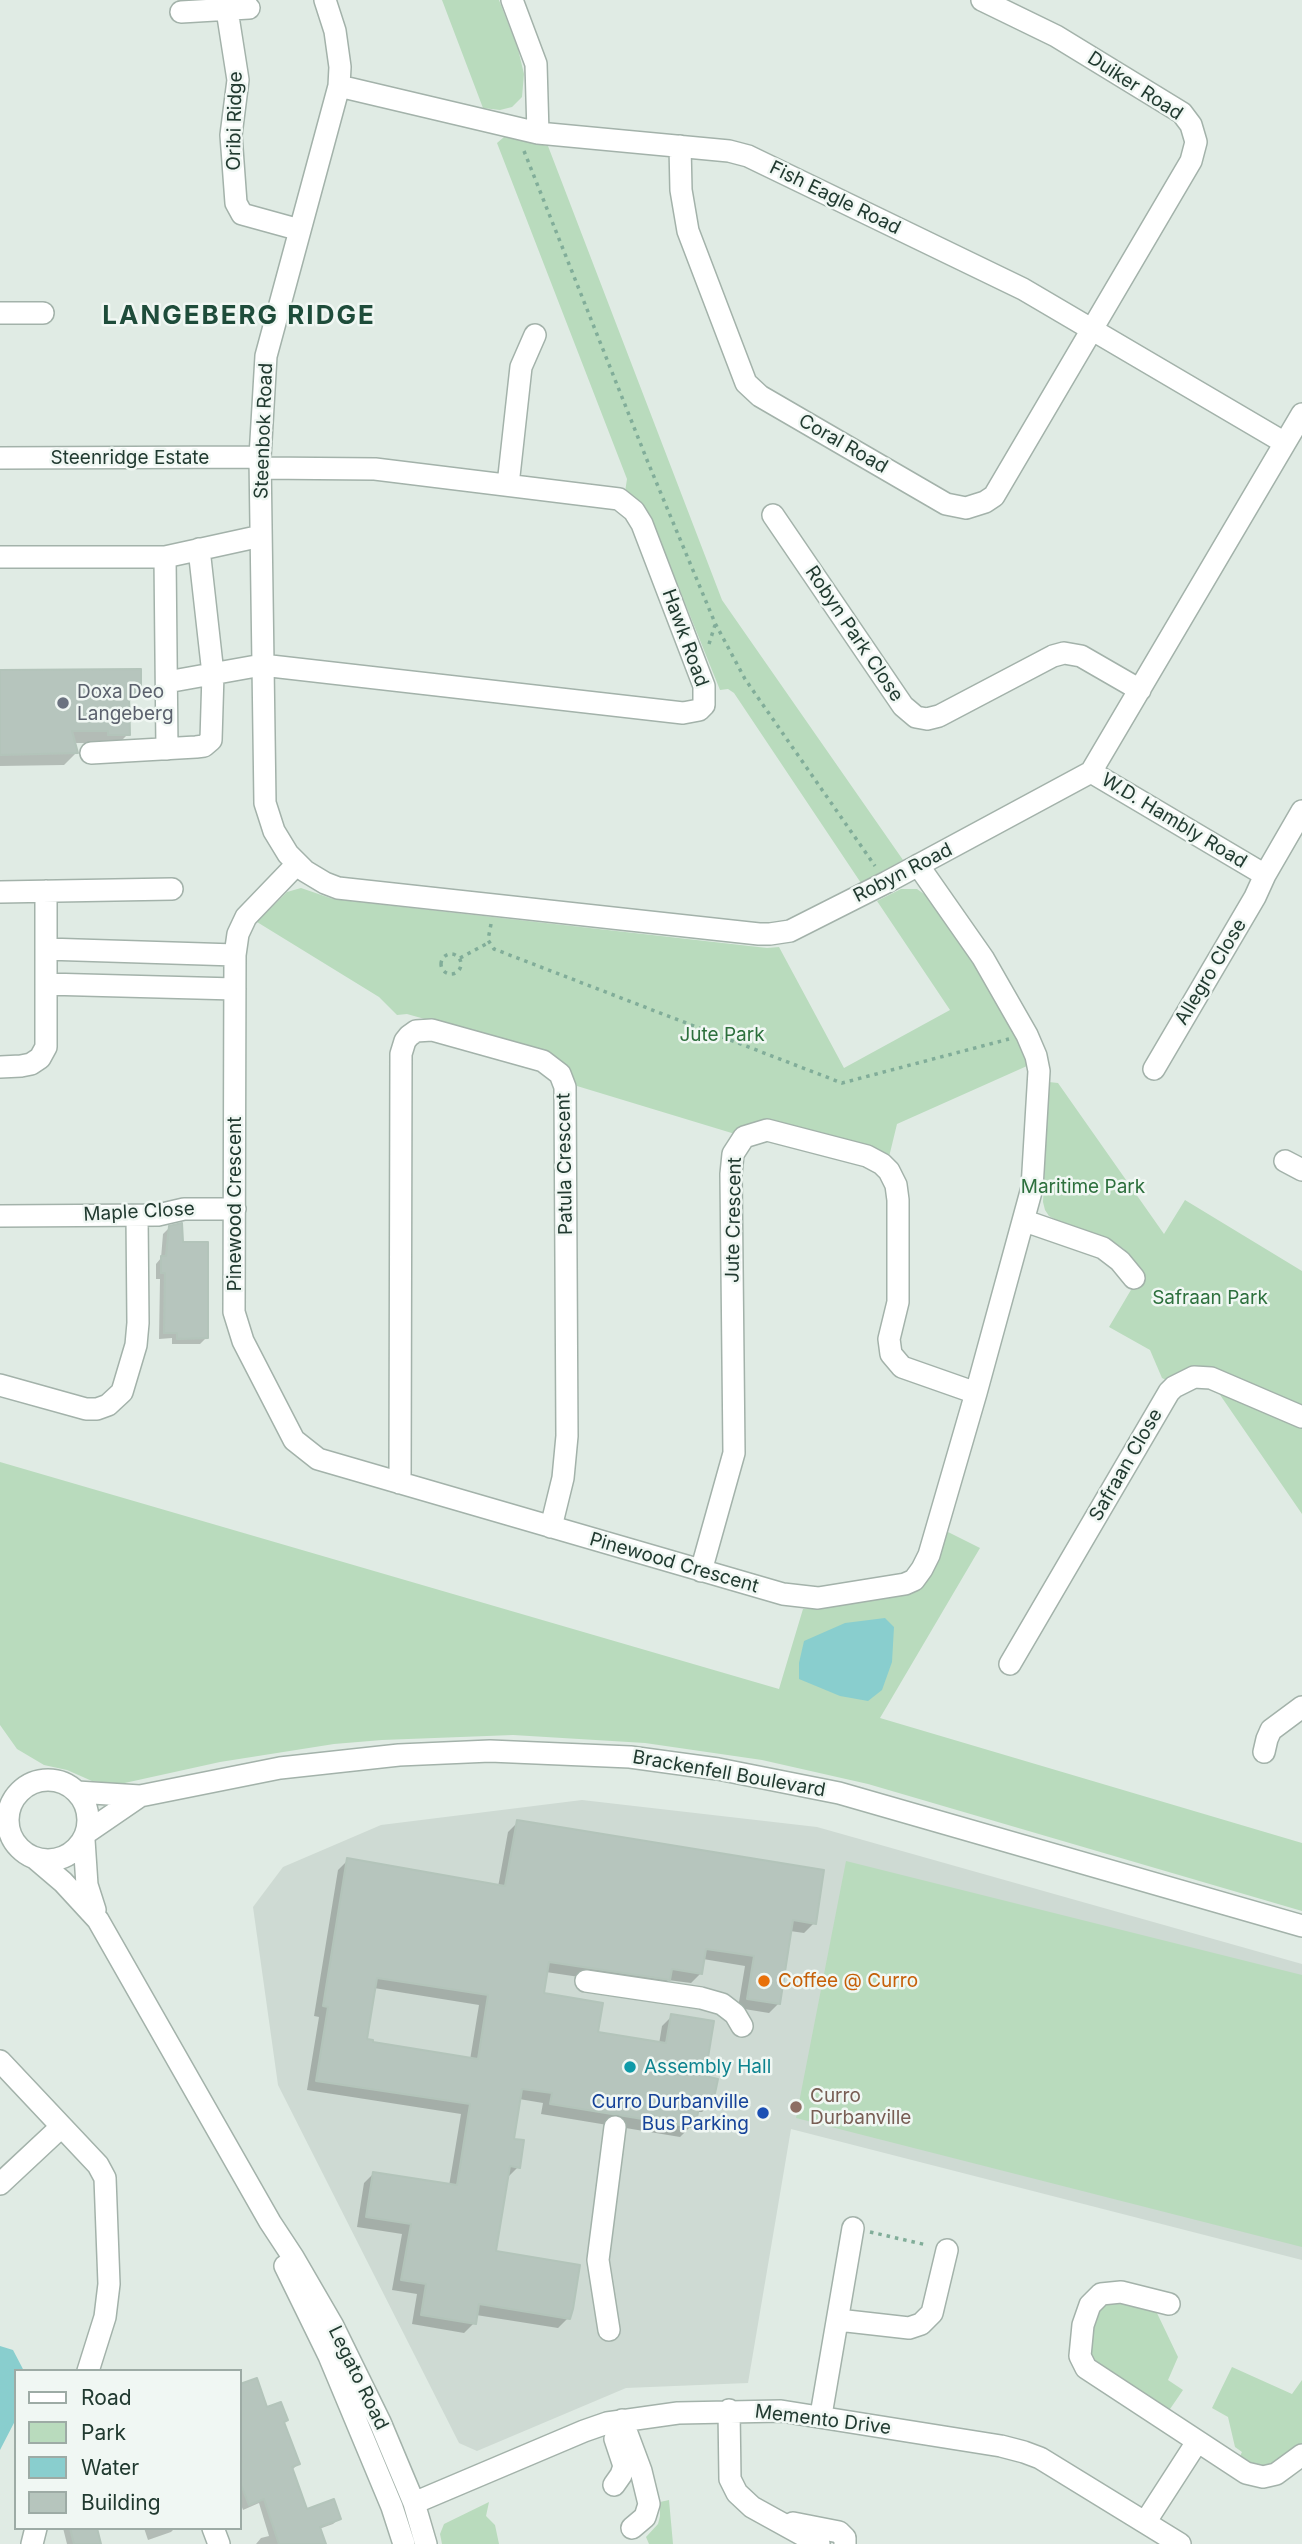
<!DOCTYPE html>
<html>
<head>
<meta charset="utf-8">
<style>
  body { margin:0 }
  #map { position:relative; width:1302px; height:2544px; overflow:hidden; background:#e0ebe4; font-family:Inter,sans-serif }
  canvas { display:block }
  .legend { position:absolute; left:14px; top:2369px; width:228px; height:161px; box-sizing:border-box; background:#f0f7f3; border:2px solid #9daba5; margin:0; padding:9px 12px; list-style:none; font-size:21px; color:#213a30 }
  .legend li { display:flex; align-items:center; gap:14px; height:35px }
  .legend b { width:35px; border:2px solid #9daba5 }
</style>
</head>
<body>
<div id="map">
<canvas width="1302" height="2544"></canvas>
<ul class="legend">
<li><b style="height:9px;background:#fff"></b>Road</li>
<li><b style="height:19px;background:#b9dbbd"></b>Park</li>
<li><b style="height:19px;background:#89cece"></b>Water</li>
<li><b style="height:19px;background:#b6c5bd"></b>Building</li>
</ul>
</div>
<script>
const ctx = document.querySelector('canvas').getContext('2d');
ctx.lineJoin = 'round';
function fill(path, color) { ctx.fillStyle = color; ctx.fill(path, 'evenodd'); }
const poly = rows => new Path2D(rows.map(r => 'M' + r).join(''));
function trace(path, color, width, dash) { ctx.strokeStyle = color; ctx.lineWidth = width; ctx.lineCap = dash ? 'butt' : 'round'; ctx.setLineDash(dash || []); ctx.stroke(path); }
function write(font, color, halo, rows, align = 'center') {
  ctx.font = font + ' Inter,sans-serif'; ctx.lineWidth = 5; ctx.setLineDash([]); ctx.textBaseline = 'middle'; ctx.strokeStyle = halo; ctx.fillStyle = color; for (const [text, x, y, turn = 0] of rows) {
    ctx.save(); ctx.translate(x, y); ctx.rotate((+turn || 0) * Math.PI / 180); ctx.textAlign = isNaN(turn) ? turn : align; if (halo) ctx.strokeText(text, 0, 0); ctx.fillText(text, 0, 0); ctx.restore();
  }
}
fill(poly([
  [582,1800,817,1827,1302,1964,1302,2260,791,2129,748,2383,626,2388,477,2451,459,2443,278,2085,253,1907,283,1867,381,1825]
]), '#cedad3');
fill(poly([
  [442,0,499,0,518,49,524,74,522,97,512,107,500,110,483,108],
  [504,137,548,146,722,600,903,860,861,883,734,693,728,689,720,690,654,526,646,510,636,499,625,492,627,479,497,143],
  [301,888,333,899,767,948,779,947,844,1068,950,1010,877,901,901,889,917,889,931,899,978,968,1025,1052,1027,1066,897,1124,889,1157,761,1121,745,1126,735,1134,577,1086,566,1065,552,1055,407,1014,397,1015,379,997,257,922,287,892],
  [1049,1082,1058,1083,1164,1234,1185,1200,1302,1271,1302,1408,1215,1371,1168,1381,1162,1378,1150,1350,1109,1327,1141,1273,1124,1249,1108,1238,1058,1221,1049,1216,1045,1210,1043,1202],
  [1216,1389,1302,1426,1302,1514],
  [0,1462,779,1689,803,1609,832,1607,908,1594,926,1581,932,1573,946,1531,980,1548,880,1718,1302,1843,1302,1911,868,1784,762,1760,645,1743,513,1735,382,1740,334,1744,220,1762,120,1784,92,1781,67,1770,44,1765,17,1749,0,1725],
  [846,1861,1302,1975,1302,2247,796,2118],
  [1120,2302,1156,2311,1178,2357,1168,2380,1183,2390,1168,2412,1097,2364,1093,2359,1090,2347,1097,2311,1104,2304],
  [1232,2367,1292,2394,1302,2380,1302,2443,1273,2466,1259,2468,1239,2458,1242,2452,1235,2447,1228,2417,1212,2408],
  [669,2500,673,2544,649,2544,646,2537,658,2524,660,2516,660,2502],
  [489,2502,486,2516,495,2525,499,2544,442,2544,440,2534,444,2524]
]), '#b9dbbd');
fill(poly([
  [885,1618,894,1627,892,1662,882,1690,868,1701,840,1696,799,1679,799,1663,804,1641,845,1623],
  [0,2346,13,2350,24,2371,16,2371,16,2419,0,2450]
]), '#89cece');
fill(poly([
  [0,672,139,692,128,703,128,734,115,747,97,743,74,743,76,753,64,765,0,766],
  [169,1228,181,1243,206,1338,200,1344,172,1344,172,1338,159,1339,160,1279,156,1279,156,1264,161,1258,163,1234],
  [518,1822,814,1923,804,1933,790,1931,779,2003,769,2013,738,2008,745,1966,703,1959,701,1973,691,1983,668,1980,659,1989,546,1972,542,1995,596,2033,659,2044,662,2026,672,2016,703,2078,712,2102,702,2112,697,2112,690,2127,680,2137,541,2114,543,2103,519,2099,512,2140,518,2167,508,2177,494,2253,568,2318,558,2328,476,2315,474,2323,464,2333,412,2324,417,2294,392,2290,402,2234,357,2227,364,2183,374,2173,449,2186,461,2114,307,2090,319,2017,314,2016,338,1870,348,1860,498,1887,508,1832],
  [374,1988,479,2005,470,2060,371,2044,365,2041],
  [256,2380,266,2409,286,2420,283,2423,298,2464,292,2470,306,2511,339,2519,333,2524,319,2529,324,2544,256,2544,261,2538,269,2536,259,2503,243,2510,240,2502,240,2386],
  [63,2528,95,2528,99,2544,67,2544],
  [144,2528,175,2528,171,2532,148,2540]
]), '#0003');
const building = poly([
  [141,669,141,693,129,693,130,735,108,735,108,731,72,731,78,753,0,755,0,670,141,669],
  [182,1223,183,1242,208,1242,208,1338,177,1339,177,1333,164,1333,165,1273,161,1273,161,1256,166,1256,169,1226,182,1223],
  [517,1820,824,1870,816,1924,793,1920,780,2004,747,1999,754,1956,706,1949,702,1974,672,1969,670,1980,549,1962,544,1993,603,2003,598,2032,666,2043,671,2014,714,2021,705,2076,718,2079,713,2103,700,2101,697,2118,693,2117,692,2127,550,2104,552,2093,522,2089,514,2139,524,2140,520,2168,510,2166,496,2251,580,2265,573,2309,570,2319,479,2304,476,2324,421,2315,426,2284,401,2280,411,2224,366,2217,373,2172,457,2185,470,2104,316,2081,328,2007,323,2006,347,1858,505,1886,517,1820],
  [377,1978,488,1995,478,2059,373,2042,373,2040,367,2039,377,1978],
  [257,2378,267,2407,281,2402,288,2420,284,2422,300,2464,292,2467,307,2509,334,2499,341,2519,320,2527,326,2544,279,2544,264,2499,249,2505,240,2482,240,2384,257,2378],
  [70,2528,97,2528,101,2544,74,2544,70,2528]
]);
fill(building, '#b6c5bd');
trace(building, '#b3c4ba', 2);
const minor = poly([
  [325,0,335,31,340,67,339,86,266,356,260,457,265,803,274,831,288,854,305,871,325,883,338,888,759,934,770,934,790,931,887,882,1091,772,1302,414],
  [512,0,536,64,538,133],
  [227,10,238,80,231,135,236,203,242,214,300,230],
  [181,12,249,8],
  [339,86,538,133,729,151,748,156,1023,289,1285,443],
  [680,146,681,190,688,231,746,383,760,396,946,504,966,508,985,502,994,496,1191,161,1196,142,1191,125,1182,113,1056,36,982,0],
  [0,313,43,313],
  [0,458,260,457],
  [508,485,521,367,535,335],
  [773,515,903,706,916,717,927,719,939,716,1053,656,1064,653,1081,656,1140,690],
  [0,557,165,557,261,536],
  [165,557,167,749],
  [167,682,262,665,683,713,699,710,704,705,704,686,642,524,634,511,619,499,375,469,260,468],
  [91,753,196,747,204,746,211,740,213,674,199,549],
  [1091,772,1265,875,1302,811],
  [297,864,246,917,238,934,235,955,234,1312,243,1341,294,1440,318,1459,783,1594,818,1598,905,1584,914,1580,922,1569,929,1555,976,1393,1032,1188,1039,1071,1036,1056,1027,1035,983,958,918,865],
  [0,892,172,889],
  [46,949,235,955],
  [46,984,235,989],
  [0,1067,21,1066,31,1064,40,1058,46,1047,46,891],
  [1154,1069,1255,897,1265,875],
  [1285,1161,1302,1170],
  [0,1216,158,1215,184,1209,235,1209],
  [1025,1221,1103,1248,1120,1261,1134,1278],
  [0,1385,86,1409,97,1409,108,1405,122,1392,136,1345,138,1323,137,1216],
  [400,1483,401,1054,405,1041,409,1036,416,1031,432,1030,543,1061,560,1074,565,1087,567,1436,563,1478,551,1527],
  [701,1571,734,1453,731,1174,733,1154,744,1137,767,1130,867,1156,882,1164,889,1171,896,1185,898,1200,898,1302,889,1339,891,1354,902,1367,976,1393],
  [1010,1664,1169,1392,1174,1387,1194,1377,1211,1378,1302,1417],
  [1264,1752,1267,1739,1271,1730,1302,1707],
  '8 1820a40 40 0 1 1 80 0a40 40 0 1 1-80 0Z',
  [77,1792,140,1796,280,1768,399,1755,490,1751,630,1757,718,1769,839,1793,1302,1926],
  [86,1833,140,1796],
  [84,1840,87,1885,95,1910],
  [36,1859,63,1882,98,1920,270,2222,293,2257,333,2326,380,2422,414,2503,426,2544],
  [586,1981,701,1998,722,2004,735,2014,742,2026],
  [0,2061,98,2165,105,2178,109,2284,105,2317,88,2371],
  [0,2184,60,2128],
  [285,2266,329,2356,392,2507,404,2544],
  [1169,2304,1121,2292,1101,2294,1090,2305,1083,2325,1080,2356,1086,2368,1246,2473,1263,2477,1276,2474,1302,2455],
  [838,2320,909,2328,921,2324,932,2313,947,2250],
  [609,2330,598,2260,615,2127],
  [729,2410,730,2479,737,2493,752,2507,819,2544],
  [821,2415,853,2228],
  [622,2420,641,2471,649,2504,645,2517,632,2528],
  [614,2485,621,2475,624,2466,615,2439],
  [414,2503,584,2431,607,2423,678,2413,781,2411,1001,2446,1024,2452,1040,2458,1180,2544],
  [1146,2521,1197,2442],
  [793,2523,839,2532,845,2538,845,2544],
  [213,2528,219,2544],
  [32,2544,36,2528]
]);
trace(minor, '#a3b2aa', 24);
trace(poly([
  [524,151,647,460,715,623,745,679,875,866],
  [709,644,715,625],
  [491,924,488,940,494,949,842,1083,1009,1039],
  '441 964a10 10 0 1 1 20 0a10 10 0 1 1-20 0Z',
  [460,958,488,943],
  [870,2232,927,2245]
]), '#81ad99', 3.5, [3.5, 5]);
trace(minor, '#fff', 21);
for (const [x, y, r, color] of [
  [63,703,7,"#6b7280"],
  [764,1981,7,"#e8710a"],
  [630,2067,7,"#0f9aa8"],
  [796,2107,7,"#8d6e63"],
  [763,2113,7,"#1a4fb4"]
]) { const dot = new Path2D(); dot.arc(x, y, r, 0, 2 * Math.PI); ctx.fillStyle = color; ctx.fill(dot); trace(dot, '#f0f7f3', 2.5); }
write('19px', '#213a30', '#f0f7f3', [
  ["Duiker Road",1135,86,33],
  ["Oribi Ridge",235,121,-89],
  ["Fish Eagle Road",835,198,26],
  ["Steenbok Road",264,431,-88],
  ["Coral Road",843,444,30],
  ["Steenridge Estate",130,458],
  ["Robyn Park Close",854,634,56],
  ["Hawk Road",685,638,70],
  ["W.D. Hambly Road",1174,821,31],
  ["Robyn Road",903,873,-27],
  ["Allegro Close",1211,972,-59],
  ["Patula Crescent",565,1164,-91],
  ["Pinewood Crescent",235,1204,-90],
  ["Maple Close",139,1212,-3],
  ["Jute Crescent",734,1220,-89],
  ["Safraan Close",1126,1465,-60],
  ["Pinewood Crescent",674,1563,16],
  ["Brackenfell Boulevard",729,1774,10],
  ["Legato Road",358,2378,64],
  ["Memento Drive",823,2420,7]
]);
write('19px', '#5b616d', '#f0f7f3', [
  ["Doxa Deo",77,692],
  ["Langeberg",77,714]
], 'left');
write('19px', '#2d703d', '#f0f7f3', [
  ["Jute Park",722,1035],
  ["Maritime Park",1083,1187],
  ["Safraan Park",1210,1298]
]);
write('19px', '#c56008', '#f0f7f3', [
  ["Coffee @ Curro",778,1981]
], 'left');
write('19px', '#0d838f', '#f0f7f3', [
  ["Assembly Hall",644,2067]
], 'left');
write('19px', '#785e54', '#f0f7f3', [
  ["Curro",810,2096],
  ["Durbanville",810,2118]
], 'left');
write('19px', '#164399', '#f0f7f3', [
  ["Curro Durbanville",749,2102],
  ["Bus Parking",749,2124]
], 'right');
ctx.letterSpacing = '2px';
write('bold 26px', '#1e4c3a', '#f0f7f3', [
  ["LANGEBERG RIDGE",239,316]
]);
ctx.letterSpacing = '0px';
</script>
</body>
</html>
